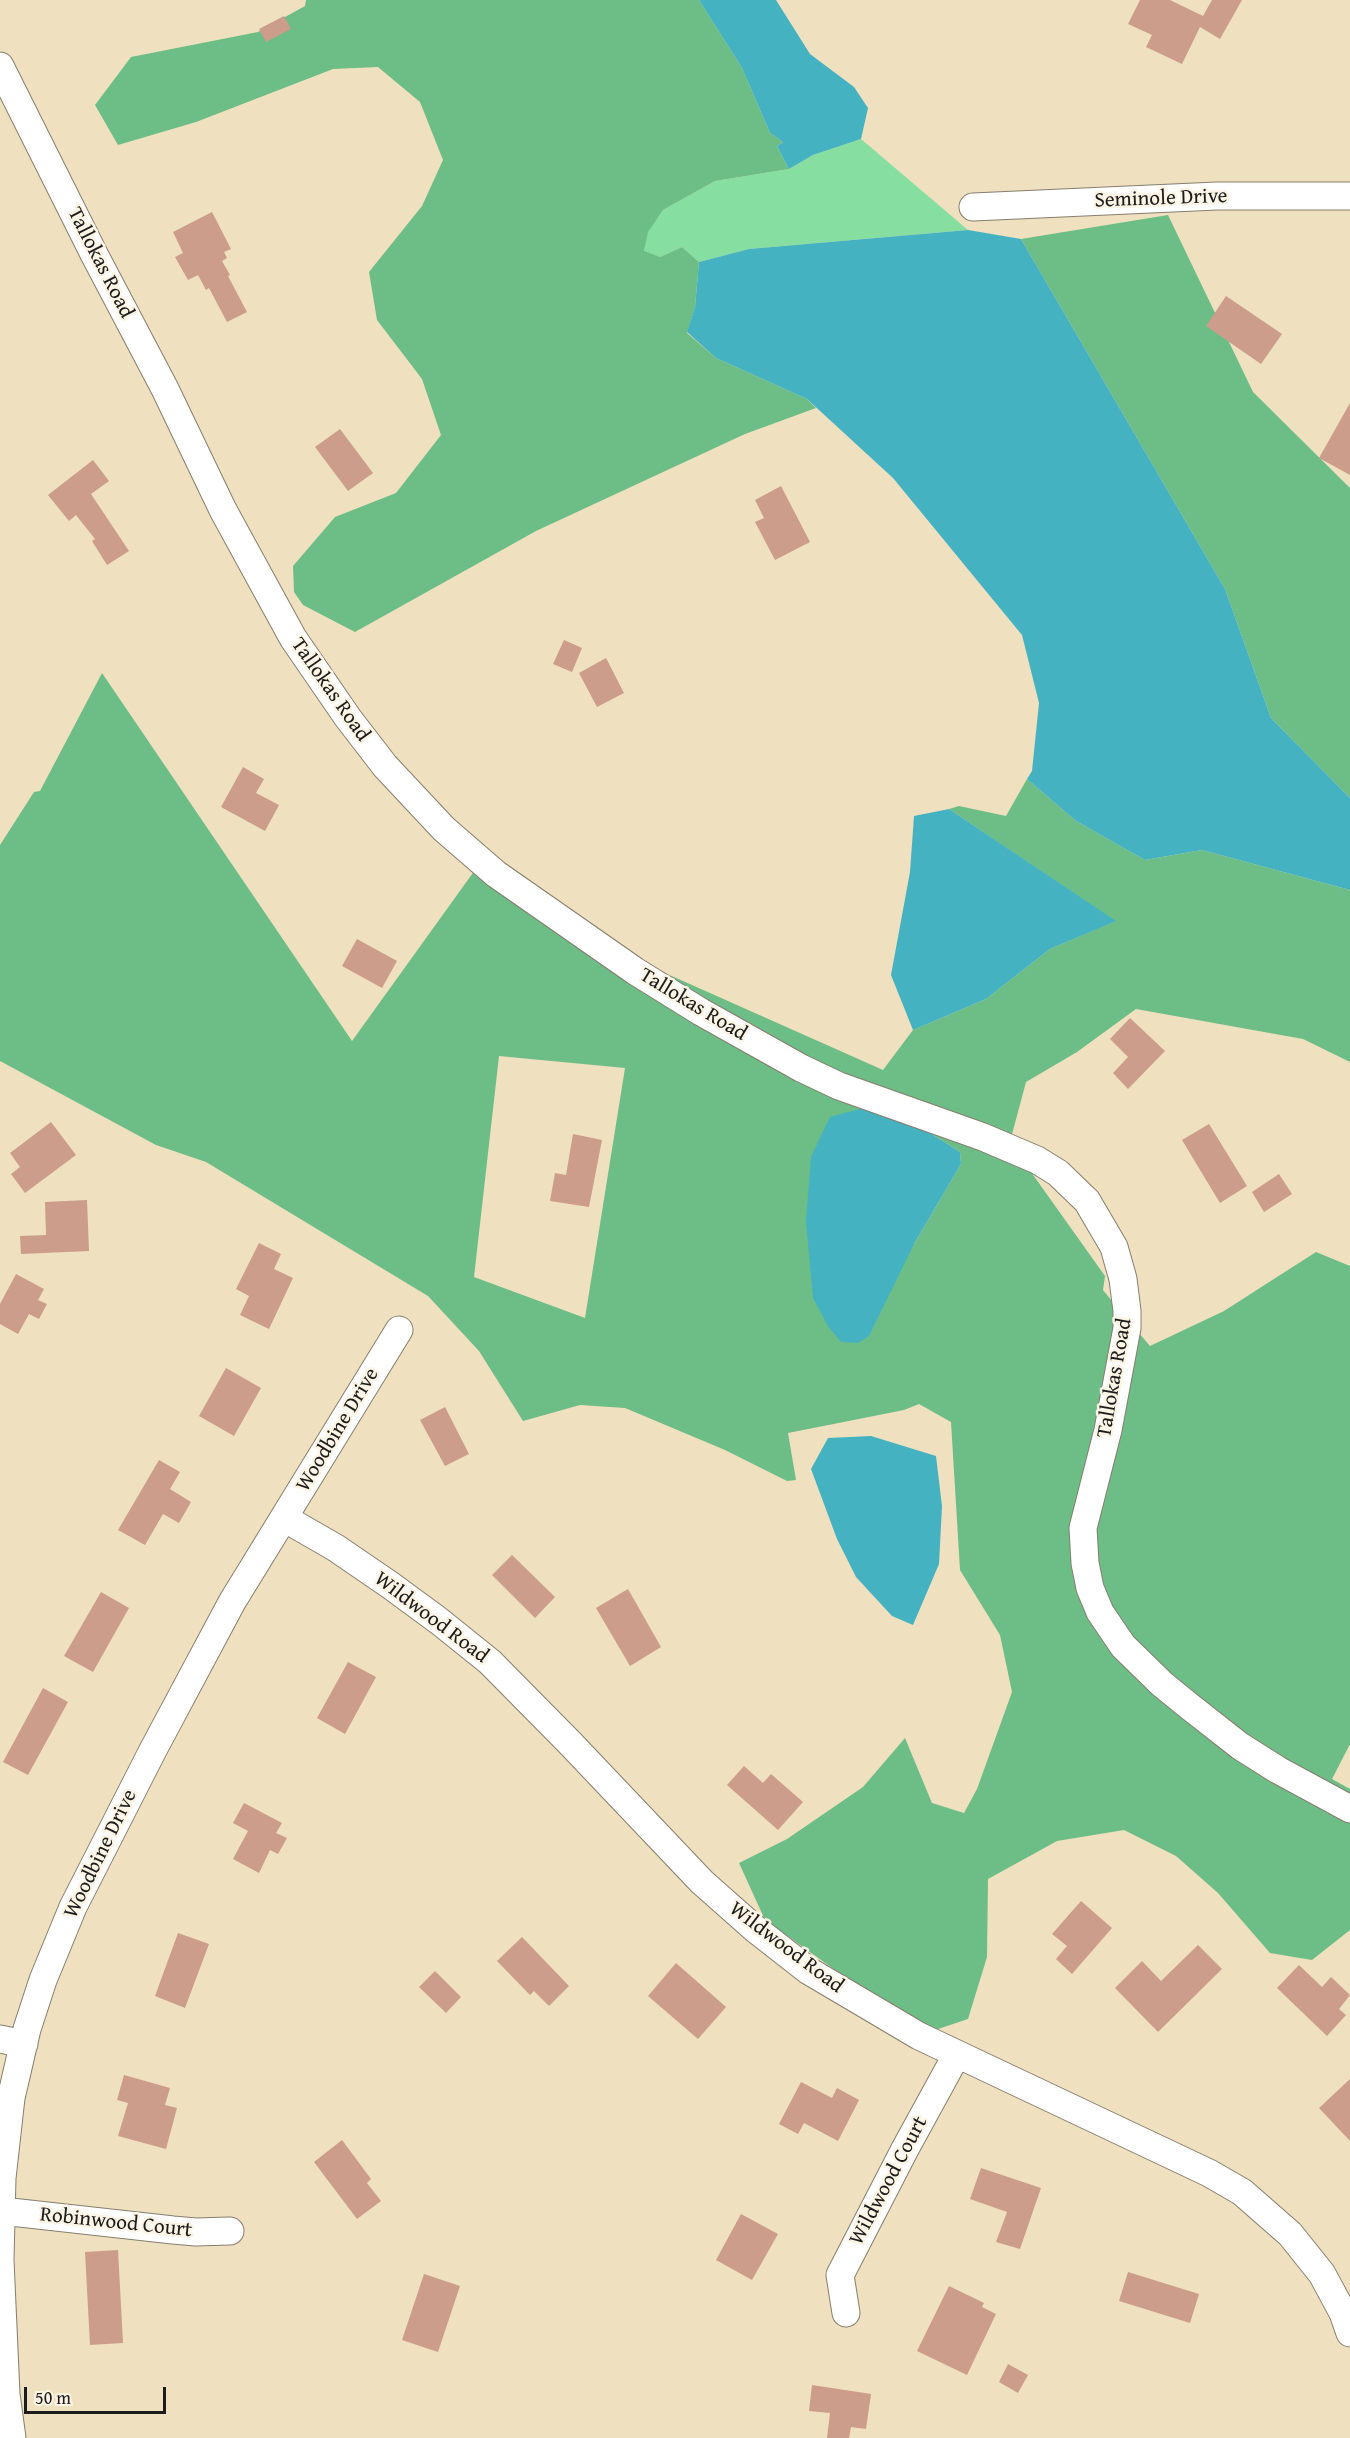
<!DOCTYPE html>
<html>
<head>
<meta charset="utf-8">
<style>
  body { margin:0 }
  #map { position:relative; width:1350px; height:2438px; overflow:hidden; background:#efe0bf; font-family:"Gentium Book Plus",serif }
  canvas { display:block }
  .scale { position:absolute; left:24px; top:2387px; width:142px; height:27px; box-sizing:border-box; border:3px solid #1c1c1c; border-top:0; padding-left:8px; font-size:18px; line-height:21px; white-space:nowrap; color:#1c1c1c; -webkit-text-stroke:4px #fcf5e5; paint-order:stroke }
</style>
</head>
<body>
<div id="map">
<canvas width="1350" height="2438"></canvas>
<div class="scale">50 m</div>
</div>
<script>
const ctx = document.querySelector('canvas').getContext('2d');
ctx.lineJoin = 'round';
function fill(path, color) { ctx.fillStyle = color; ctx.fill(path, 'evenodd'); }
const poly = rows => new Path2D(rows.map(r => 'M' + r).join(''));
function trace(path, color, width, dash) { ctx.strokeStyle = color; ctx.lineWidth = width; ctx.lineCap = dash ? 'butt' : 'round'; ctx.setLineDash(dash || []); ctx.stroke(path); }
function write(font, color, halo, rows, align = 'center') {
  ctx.font = font + ' "Gentium Book Plus",serif'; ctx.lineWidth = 5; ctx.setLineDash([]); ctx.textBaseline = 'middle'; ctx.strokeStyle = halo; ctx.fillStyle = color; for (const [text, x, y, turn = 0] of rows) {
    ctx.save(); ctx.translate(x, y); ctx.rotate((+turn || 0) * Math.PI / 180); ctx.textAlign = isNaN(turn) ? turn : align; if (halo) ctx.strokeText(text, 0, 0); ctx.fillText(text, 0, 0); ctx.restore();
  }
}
fill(poly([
  [861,139,968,230,749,249,699,262,682,247,660,257,644,252,647,232,663,210,715,181,789,169,813,155]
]), '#87dea1');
fill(poly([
  [306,0,699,0,742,68,770,133,783,142,777,146,789,169,715,181,663,210,648,232,644,251,660,257,682,247,699,262,695,307,687,333,716,358,807,399,816,408,745,434,536,531,355,632,303,605,294,592,293,566,335,517,396,493,441,435,422,379,377,320,369,272,422,206,443,160,420,102,378,67,333,69,196,122,118,145,95,105,131,57,258,32,305,6],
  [1168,215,1253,392,1350,488,1350,798,1271,718,1225,589,1021,239],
  [102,673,352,1041,475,870,867,1107,914,1244,961,1164,960,1152,930,1133,886,1113,1026,1165,1105,1276,1103,1290,1116,1306,1116,1326,1097,1426,1090,1614,1350,1820,1350,1930,1312,1960,1270,1953,1218,1893,1176,1856,1124,1830,1057,1841,988,1879,987,1957,968,2019,932,2031,887,2007,765,1920,739,1863,787,1839,863,1787,905,1738,932,1803,964,1813,977,1789,1012,1692,1000,1635,960,1570,951,1422,919,1404,904,1410,788,1433,796,1480,787,1481,725,1450,625,1408,580,1405,523,1421,479,1351,428,1296,206,1162,156,1145,0,1061,0,845,34,792,40,791],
  [499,1056,625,1068,585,1318,474,1277],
  [1027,779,1076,821,1145,860,1202,850,1350,890,1350,1062,1303,1039,1136,1009,1077,1052,1026,1082,1011,1138,843,1077,706,1004,656,969,883,1070,913,1030,986,999,1050,949,1115,921,949,809,959,806,1006,816],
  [1316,1252,1350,1266,1350,1744,1332,1779,1350,1789,1350,1798,1246,1739,1131,1640,1101,1587,1093,1530,1138,1332,1150,1346,1224,1311]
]), '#6dbd87');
fill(poly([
  [699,0,776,0,810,54,854,87,868,108,861,139,813,155,789,169,777,146,783,142,770,133,742,68],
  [968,230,1021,239,1225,589,1271,718,1350,798,1350,890,1202,850,1145,860,1076,821,1027,779,1032,771,1039,703,1022,635,893,478,807,399,716,358,687,332,695,307,699,262,749,249],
  [949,809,1116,921,1050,949,986,999,913,1030,891,975,910,872,914,816],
  [867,1107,930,1133,960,1152,961,1164,914,1244,869,1336,858,1343,841,1342,828,1326,813,1298,806,1221,811,1157,830,1117],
  [871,1436,936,1456,942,1506,939,1564,913,1625,892,1616,856,1577,837,1539,811,1469,828,1438]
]), '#44b2c1');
fill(poly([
  [1140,0,1170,0,1203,16,1212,0,1242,0,1220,39,1200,27,1182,64,1146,47,1152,35,1128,24],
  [284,16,291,29,266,42,259,29],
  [212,212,231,249,224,252,227,258,222,261,230,275,228,276,247,312,227,322,209,288,206,290,198,275,188,280,175,257,183,253,173,232],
  [1226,296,1282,334,1261,364,1206,326],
  [1350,403,1350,475,1319,458],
  [340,429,373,473,348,491,315,447],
  [93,460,109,481,91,494,129,551,107,565,92,541,95,539,76,515,69,521,48,495],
  [781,486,810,542,775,560,755,522,764,518,755,500],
  [564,640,582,648,572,672,553,664],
  [606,658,624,693,597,707,579,673],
  [243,767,264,779,256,793,279,805,265,831,221,807],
  [357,939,397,961,382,988,342,966],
  [1130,1018,1165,1051,1128,1089,1113,1073,1128,1057,1110,1039],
  [51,1122,76,1155,25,1193,11,1174,20,1167,10,1153],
  [1209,1124,1247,1186,1220,1203,1182,1140],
  [573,1134,602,1140,589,1207,550,1201,555,1173,566,1175],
  [1279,1174,1292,1194,1264,1212,1252,1192],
  [87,1200,89,1251,21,1254,20,1236,46,1235,45,1202],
  [259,1243,281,1254,274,1269,293,1278,269,1329,240,1315,249,1296,236,1289],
  [16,1274,44,1289,38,1300,47,1304,39,1319,29,1314,18,1334,0,1324,0,1304],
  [226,1368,261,1388,234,1436,199,1416],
  [445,1407,469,1454,445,1466,420,1420],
  [159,1460,180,1472,170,1489,191,1502,179,1523,163,1514,145,1545,118,1530],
  [512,1555,555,1597,535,1618,492,1575],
  [628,1589,661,1647,630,1666,596,1608],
  [101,1592,129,1608,93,1672,64,1656],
  [348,1662,376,1677,345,1734,317,1718],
  [43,1688,68,1702,28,1775,3,1762],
  [744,1766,763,1783,771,1774,803,1802,778,1830,727,1785],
  [244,1803,282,1823,276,1833,287,1838,278,1854,270,1850,259,1873,233,1859,248,1831,233,1823],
  [1081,1901,1112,1928,1072,1974,1056,1959,1067,1946,1052,1934],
  [178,1933,209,1944,185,2008,155,1996],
  [522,1937,569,1986,549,2006,534,1991,530,1995,497,1961],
  [1198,1945,1222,1969,1158,2032,1115,1988,1142,1961,1161,1981],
  [676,1963,726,2007,698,2039,648,1996],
  [1299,1965,1322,1987,1331,1977,1350,1995,1339,2009,1346,2015,1327,2036,1277,1988],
  [435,1971,461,1997,446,2013,419,1987],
  [124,2075,170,2088,165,2105,177,2108,166,2149,118,2136,128,2103,117,2100],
  [1350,2079,1350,2141,1319,2108],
  [801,2082,832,2098,837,2088,859,2100,838,2141,804,2123,798,2134,779,2124],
  [342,2140,371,2179,367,2183,381,2201,357,2219,314,2162],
  [981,2168,1041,2188,1020,2249,996,2242,1007,2212,970,2199],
  [741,2214,778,2234,752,2280,716,2260],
  [118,2250,123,2343,90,2345,85,2252],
  [1128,2272,1199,2294,1190,2323,1119,2301],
  [424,2274,460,2286,438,2352,402,2340],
  [949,2286,984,2303,982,2307,996,2314,967,2375,917,2351],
  [1008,2364,1028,2375,1018,2393,999,2382],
  [812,2385,871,2394,866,2429,851,2427,849,2438,827,2438,830,2413,809,2411]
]), '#cb9d8a');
const minor = poly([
  [0,66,94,254,165,389,223,510,293,638,348,718,385,766,444,829,496,874,635,971,701,1012,801,1068,839,1086,983,1137,1037,1160,1058,1173,1087,1201,1114,1247,1123,1279,1127,1311,1127,1328,1108,1430,1083,1528,1085,1563,1090,1588,1100,1612,1123,1646,1162,1684,1189,1706,1240,1746,1278,1770,1350,1809],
  [973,207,1217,196,1350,196],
  [284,1518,336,1548,390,1585,439,1621,490,1662,570,1743,702,1882,754,1928,809,1971,919,2036,1209,2173,1242,2192,1290,2234,1322,2274,1343,2313,1350,2333],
  [0,2039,24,2044],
  [2,2211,173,2230,196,2232,230,2231],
  [846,2313,840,2275,905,2149,957,2054],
  [12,2438,6,2394,0,2260,2,2178,11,2098,27,2029,43,1980,73,1907,153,1750,232,1602,399,1330]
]);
trace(minor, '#867e6e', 29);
trace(minor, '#fff', 27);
write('21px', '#1c1c1c', '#fcf5e5', [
  ["Seminole Drive",1161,199,-2],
  ["Tallokas Road",100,263,63],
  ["Tallokas Road",330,690,55],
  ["Tallokas Road",693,1005,31],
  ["Tallokas Road",1115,1378,-80],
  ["Woodbine Drive",338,1430,-59],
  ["Wildwood Road",431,1618,37],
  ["Woodbine Drive",101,1854,-64],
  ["Wildwood Road",786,1948,37],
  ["Wildwood Court",889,2181,-62],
  ["Robinwood Court",116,2223,6]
]);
</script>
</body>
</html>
